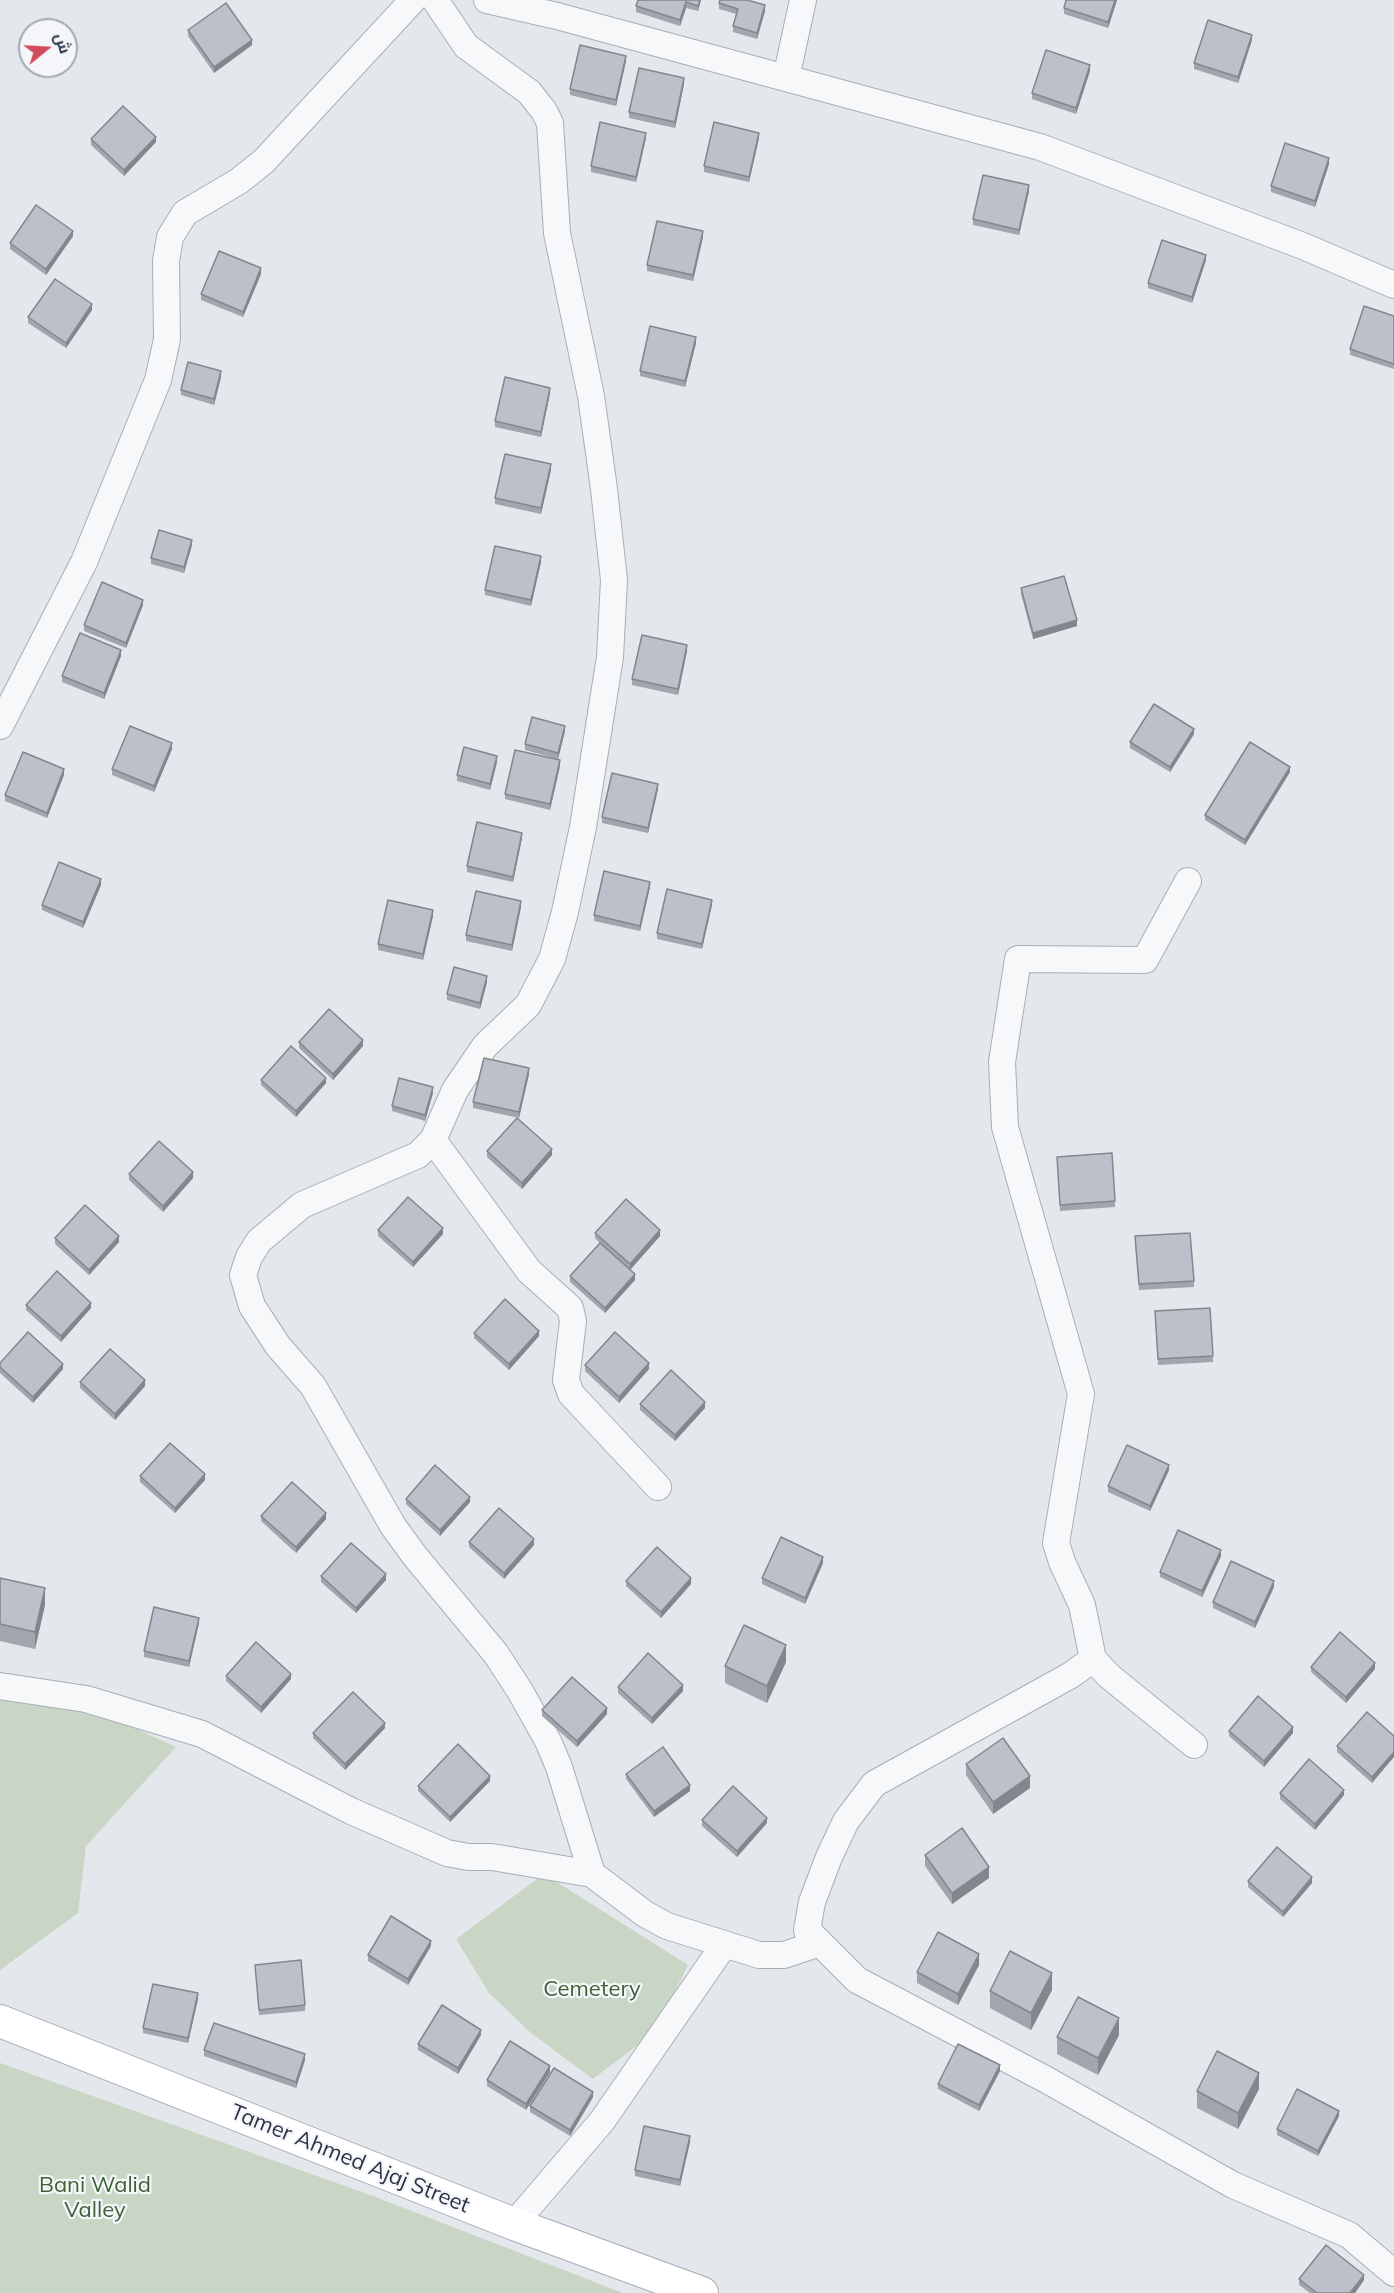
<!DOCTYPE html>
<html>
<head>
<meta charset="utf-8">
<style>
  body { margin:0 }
  #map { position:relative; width:1394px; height:2293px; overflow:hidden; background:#e4e7ec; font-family:Mulish,Cairo,sans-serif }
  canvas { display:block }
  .north { position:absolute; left:18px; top:18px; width:60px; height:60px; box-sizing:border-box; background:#f4f6f9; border:2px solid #a4a8b1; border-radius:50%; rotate:72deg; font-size:16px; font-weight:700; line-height:24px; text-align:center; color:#2b3445 }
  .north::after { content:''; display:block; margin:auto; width:21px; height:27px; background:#d1495b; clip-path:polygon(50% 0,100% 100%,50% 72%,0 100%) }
</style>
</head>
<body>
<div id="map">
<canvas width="1394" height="2293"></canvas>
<div class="north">ش</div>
</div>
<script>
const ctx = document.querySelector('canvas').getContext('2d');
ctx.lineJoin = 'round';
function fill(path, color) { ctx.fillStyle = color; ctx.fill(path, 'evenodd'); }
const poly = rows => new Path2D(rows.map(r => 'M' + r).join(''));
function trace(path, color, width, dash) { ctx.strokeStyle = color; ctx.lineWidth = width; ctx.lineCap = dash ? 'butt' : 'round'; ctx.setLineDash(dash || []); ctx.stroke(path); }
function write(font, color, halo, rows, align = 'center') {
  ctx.font = font + ' Mulish,sans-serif'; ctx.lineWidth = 4.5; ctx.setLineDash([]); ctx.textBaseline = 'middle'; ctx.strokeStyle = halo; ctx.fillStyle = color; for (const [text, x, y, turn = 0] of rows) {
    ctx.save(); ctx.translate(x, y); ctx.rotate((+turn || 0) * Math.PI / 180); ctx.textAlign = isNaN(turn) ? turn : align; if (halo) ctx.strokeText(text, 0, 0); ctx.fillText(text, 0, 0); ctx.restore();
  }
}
fill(poly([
  [0,1684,93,1709,176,1747,86,1846,78,1913,0,1970],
  [544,1874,688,1965,668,2006,639,2044,593,2079,531,2033,489,1993,456,1939],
  [0,2063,373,2196,623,2293,0,2293]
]), '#c9d6c5');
const minor = poly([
  [435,0,466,46,529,92,544,111,550,123,557,233,591,396,604,489,614,580,610,657,583,827,565,912,552,959,528,1005,485,1046,455,1090,433,1140,418,1155,302,1205,259,1241,249,1257,243,1275,252,1306,278,1346,313,1386,393,1526,414,1555,496,1654,520,1691,548,1741,559,1767,592,1874],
  [487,0,557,16,1040,147,1303,246,1394,285],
  [786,78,803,0],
  [0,726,84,562,158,380,167,339,166,261,170,237,185,213,239,181,264,161,413,0],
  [433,1140,529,1271,570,1308,573,1321,566,1380,571,1394,658,1487],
  [1093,1659,1082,1605,1062,1562,1056,1543,1081,1394,1005,1127,1002,1062,1018,959,1145,960,1188,881],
  [0,1686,86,1699,202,1734,351,1811,447,1853,468,1857,492,1857,592,1874,645,1914,667,1926,759,1955,784,1955,811,1946,807,1930,812,1902,829,1857,846,1821,874,1784,1071,1675,1093,1659,1109,1676,1194,1745],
  [807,1930,857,1980,1045,2079,1233,2185,1349,2235,1394,2273],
  [514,2224,602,2121,724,1945]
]);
const major = poly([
  [0,2021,514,2224,702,2293]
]);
trace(minor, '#a9aeb7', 28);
trace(major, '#a3abb8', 34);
trace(minor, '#f7f8fa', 26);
trace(major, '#fff', 32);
fill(poly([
  [701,0,698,11,686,8,680,26,636,12,636,6],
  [1066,0,1117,0,1108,28,1064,14,1064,8],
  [719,3,765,11,757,39,733,32,733,26,736,14,719,9],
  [188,30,252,45,214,73,188,36],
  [1252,40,1238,83,1194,69,1194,63],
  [626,61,616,106,570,95,570,89],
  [1090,71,1076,114,1032,99,1032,93],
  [684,84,675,128,629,118,629,112],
  [646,138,636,182,591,172,591,166],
  [759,138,749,182,704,172,704,166],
  [91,139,156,142,124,176,91,145],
  [1329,164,1315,207,1271,192,1271,186],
  [1029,191,1019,235,973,225,973,219],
  [73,236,46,275,10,249,10,243],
  [703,237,693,281,647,271,647,265],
  [1206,260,1192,303,1148,288,1148,283],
  [261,274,243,317,201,300,201,294],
  [92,310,66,348,28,323,28,317],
  [1394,316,1394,369,1350,355,1350,349],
  [696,343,685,387,640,376,640,371],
  [221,377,214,405,181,395,181,390],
  [550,393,541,437,495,427,495,421],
  [551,470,541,514,495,504,495,498],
  [192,545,184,573,151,564,151,558],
  [541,562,531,606,485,595,485,590],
  [1021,588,1077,626,1033,639,1021,594],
  [143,605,126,648,84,631,84,625],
  [687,651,678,695,632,685,632,679],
  [121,656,104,699,62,682,62,676],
  [565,731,558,759,525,750,525,744],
  [1194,734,1170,772,1130,748,1130,742],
  [172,749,154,792,112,775,112,769],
  [497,762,490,790,457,781,457,775],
  [560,766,550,810,505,799,505,794],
  [1290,772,1245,845,1205,820,1205,815],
  [64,775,47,818,5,801,5,795],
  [658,789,648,833,602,823,602,817],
  [522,838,513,882,467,872,467,866],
  [101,885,83,928,42,910,42,905],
  [650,887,640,931,594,921,594,915],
  [712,905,702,949,657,939,657,933],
  [521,907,512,951,466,941,466,935],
  [433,916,423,960,378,950,378,944],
  [487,982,480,1009,447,1000,447,994],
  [299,1042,363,1046,333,1080,299,1048],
  [529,1074,519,1118,473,1108,473,1102],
  [261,1080,326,1083,296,1117,261,1085],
  [433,1093,425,1121,392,1111,392,1106],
  [487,1151,552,1155,522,1189,487,1157],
  [1057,1163,1115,1201,1115,1207,1060,1211],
  [129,1174,193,1178,163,1212,129,1180],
  [378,1230,443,1234,413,1267,378,1236],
  [595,1233,660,1236,630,1270,635,1280,605,1313,570,1282,570,1276,600,1243,595,1238],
  [55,1238,119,1242,89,1275,55,1244],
  [1135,1242,1194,1281,1194,1287,1139,1290],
  [26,1305,91,1308,61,1342,26,1310],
  [1155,1317,1213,1356,1213,1362,1158,1365],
  [474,1333,539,1336,509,1370,474,1338],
  [0,1363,63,1369,33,1403,0,1373],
  [585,1365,649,1369,619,1403,585,1371],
  [80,1382,145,1386,115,1420,80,1388],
  [640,1404,705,1408,675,1441,640,1410],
  [1169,1470,1150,1511,1108,1492,1108,1486],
  [140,1476,205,1480,175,1513,140,1482],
  [406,1499,470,1502,440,1536,406,1504],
  [261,1516,326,1519,296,1553,261,1521],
  [469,1542,534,1545,504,1579,469,1547],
  [1221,1556,1202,1597,1160,1577,1160,1572],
  [823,1563,805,1604,762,1584,762,1578],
  [321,1576,386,1580,356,1613,321,1582],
  [0,1578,45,1605,35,1649,0,1641],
  [626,1581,691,1584,661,1618,626,1586],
  [1274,1587,1255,1628,1213,1608,1213,1602],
  [199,1623,189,1667,144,1657,144,1651],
  [786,1662,767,1703,725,1683,725,1666],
  [1311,1667,1375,1669,1346,1703,1311,1672],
  [226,1676,291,1679,261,1713,226,1681],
  [618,1687,683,1691,652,1724,618,1693],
  [542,1710,607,1714,577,1747,542,1716],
  [385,1728,345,1770,313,1738,313,1733],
  [1229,1731,1293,1733,1264,1767,1229,1736],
  [1394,1736,1372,1783,1337,1752,1337,1746],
  [966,1764,1030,1788,993,1814,966,1775],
  [626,1774,690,1791,654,1817,626,1779],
  [490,1781,450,1822,418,1791,418,1786],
  [1280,1793,1344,1795,1315,1830,1280,1799],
  [702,1820,767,1823,737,1857,702,1826],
  [925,1855,989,1878,952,1904,925,1866],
  [1248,1881,1312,1883,1283,1917,1248,1887],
  [431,1946,408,1985,368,1961,368,1955],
  [255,1965,305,2005,305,2011,259,2015],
  [979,1965,958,2005,917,1983,917,1972],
  [1052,1990,1031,2030,990,2008,990,1991],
  [198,1999,188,2043,143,2033,143,2028],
  [481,2035,458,2074,418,2050,418,2044],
  [1119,2035,1098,2075,1057,2054,1057,2037],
  [204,2050,305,2060,296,2088,204,2056],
  [1000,2071,979,2111,938,2089,938,2084],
  [550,2072,526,2110,487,2086,487,2080],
  [1259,2089,1238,2129,1197,2108,1197,2091],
  [593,2097,570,2136,530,2112,530,2106],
  [1339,2116,1318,2156,1277,2135,1277,2129],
  [690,2142,680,2186,635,2176,635,2170],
  [1299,2279,1364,2280,1355,2293,1310,2293,1299,2285]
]), '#a1a5ae');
fill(poly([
  [700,0,701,0,698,11,698,6],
  [1115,0,1117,0,1108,28,1108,22],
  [686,2,686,8,680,26,680,20],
  [765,5,765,11,757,39,757,33],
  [1252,35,1252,40,1238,83,1238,77],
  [252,40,252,45,214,73,214,67],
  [626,56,626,61,616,106,616,100],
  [1090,65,1090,71,1076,114,1076,108],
  [684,78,684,84,675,128,675,122],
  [646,133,646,138,636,182,636,177],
  [759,133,759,138,749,182,749,177],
  [156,137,156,142,124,176,124,170],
  [1329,158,1329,164,1315,207,1315,201],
  [1029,185,1029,191,1019,235,1019,230],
  [73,231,73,236,46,275,46,269],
  [703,231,703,237,693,281,693,275],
  [1206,255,1206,260,1192,303,1192,297],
  [261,268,261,274,243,317,243,312],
  [92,304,92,310,66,348,66,343],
  [696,337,696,343,685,387,685,381],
  [221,371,221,377,214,405,214,399],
  [550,388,550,393,541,437,541,432],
  [551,464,551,470,541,514,541,508],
  [192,540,192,545,184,573,184,567],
  [541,556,541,562,531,606,531,600],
  [143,600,143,605,126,648,126,643],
  [1077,620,1077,626,1033,639,1033,633],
  [687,645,687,651,678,695,678,689],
  [121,650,121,656,104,699,104,693],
  [565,726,565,731,558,759,558,753],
  [1194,729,1194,734,1170,772,1170,767],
  [172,743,172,749,154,792,154,786],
  [497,756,497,762,490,790,490,784],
  [560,760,560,766,550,810,550,804],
  [1290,767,1290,772,1245,845,1245,840],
  [64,769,64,775,47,818,47,813],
  [658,784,658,789,648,833,648,828],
  [522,833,522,838,513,882,513,877],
  [101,879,101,885,83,928,83,922],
  [650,882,650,887,640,931,640,926],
  [712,900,712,905,702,949,702,944],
  [521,901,521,907,512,951,512,945],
  [433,910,433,916,423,960,423,954],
  [487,976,487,982,480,1009,480,1003],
  [363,1040,363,1046,333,1080,333,1074],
  [529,1068,529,1074,519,1118,519,1112],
  [326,1078,326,1083,296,1117,296,1111],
  [433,1087,433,1093,425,1121,425,1115],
  [552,1149,552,1155,522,1189,522,1183],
  [193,1172,193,1178,163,1212,163,1206],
  [443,1228,443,1234,413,1267,413,1262],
  [660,1230,660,1236,630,1270,630,1264],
  [119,1236,119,1242,89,1275,89,1270],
  [635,1274,635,1280,605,1313,605,1308],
  [91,1303,91,1308,61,1342,61,1336],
  [539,1331,539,1336,509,1370,509,1364],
  [649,1363,649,1369,619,1403,619,1397],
  [63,1364,63,1369,33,1403,33,1397],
  [145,1380,145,1386,115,1420,115,1414],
  [705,1402,705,1408,675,1441,675,1435],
  [1169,1465,1169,1470,1150,1511,1150,1506],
  [205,1474,205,1480,175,1513,175,1508],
  [470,1497,470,1502,440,1536,440,1530],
  [326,1513,326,1519,296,1553,296,1547],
  [534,1539,534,1545,504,1579,504,1573],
  [1221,1550,1221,1556,1202,1597,1202,1591],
  [823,1557,823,1563,805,1604,805,1598],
  [386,1574,386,1580,356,1613,356,1608],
  [691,1578,691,1584,661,1618,661,1612],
  [1274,1581,1274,1587,1255,1628,1255,1622],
  [45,1588,45,1605,35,1649,35,1632],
  [199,1618,199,1623,189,1667,189,1661],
  [786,1645,786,1662,767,1703,767,1686],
  [1375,1663,1375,1669,1346,1703,1346,1697],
  [291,1674,291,1679,261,1713,261,1707],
  [683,1685,683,1691,652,1724,652,1718],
  [607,1708,607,1714,577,1747,577,1741],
  [385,1723,385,1728,345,1770,345,1764],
  [1293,1727,1293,1733,1264,1767,1264,1761],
  [1394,1752,1394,1757,1372,1783,1372,1777],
  [490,1776,490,1781,450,1822,450,1817],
  [1030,1776,1030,1788,993,1814,993,1802],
  [690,1785,690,1791,654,1817,654,1811],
  [1344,1790,1344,1795,1315,1830,1315,1824],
  [767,1818,767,1823,737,1857,737,1851],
  [989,1867,989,1878,952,1904,952,1893],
  [1312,1877,1312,1883,1283,1917,1283,1912],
  [431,1941,431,1946,408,1985,408,1979],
  [979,1954,979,1965,958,2005,958,1994],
  [1052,1973,1052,1990,1031,2030,1031,2013],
  [198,1993,198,1999,188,2043,188,2038],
  [1119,2018,1119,2035,1098,2075,1098,2058],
  [481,2030,481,2035,458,2074,458,2068],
  [305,2054,305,2060,296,2088,296,2082],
  [1000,2065,1000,2071,979,2111,979,2105],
  [550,2066,550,2072,526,2110,526,2104],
  [1259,2073,1259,2089,1238,2129,1238,2113],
  [593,2092,593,2097,570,2136,570,2130],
  [1339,2111,1339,2116,1318,2156,1318,2151],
  [690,2136,690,2142,680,2186,680,2180],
  [1364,2275,1364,2280,1355,2293,1350,2293]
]), '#83868d');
const building = poly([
  [638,0,700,0,698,6,686,2,680,20,636,6,638,0],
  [720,0,747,0,765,5,757,33,733,26,738,9,719,3,720,0],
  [1066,0,1115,0,1108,22,1064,8,1066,0],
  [226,3,252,40,214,67,188,30,226,3],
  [1208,20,1252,35,1238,77,1194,63,1208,20],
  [580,45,626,56,616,100,570,89,580,45],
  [1046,50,1090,65,1076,108,1032,93,1046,50],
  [639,68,684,78,675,122,629,112,639,68],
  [123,106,156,137,124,170,91,139,123,106],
  [600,122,646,133,636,177,591,166,600,122],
  [714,122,759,133,749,177,704,166,714,122],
  [1285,143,1329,158,1315,201,1271,186,1285,143],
  [983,175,1029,185,1019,230,973,219,983,175],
  [36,205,73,231,46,269,10,243,36,205],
  [657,221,703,231,693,275,647,265,657,221],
  [1162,240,1206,255,1192,297,1148,283,1162,240],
  [219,251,261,268,243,312,201,294,219,251],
  [55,279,92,304,66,343,28,317,55,279],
  [1364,306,1394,316,1394,364,1350,349,1364,306],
  [650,326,696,337,685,381,640,371,650,326],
  [188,362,221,371,214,399,181,390,188,362],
  [505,377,550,388,541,432,495,421,505,377],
  [505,454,551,464,541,508,495,498,505,454],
  [159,530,192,540,184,567,151,558,159,530],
  [495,546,541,556,531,600,485,590,495,546],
  [1064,576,1077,620,1033,633,1021,588,1064,576],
  [102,582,143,600,126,643,84,625,102,582],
  [80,633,121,650,104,693,62,676,80,633],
  [642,635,687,645,678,689,632,679,642,635],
  [1154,704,1194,729,1170,767,1130,742,1154,704],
  [532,717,565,726,558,753,525,744,532,717],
  [130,726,172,743,154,786,112,769,130,726],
  [1250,742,1290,767,1245,840,1205,815,1250,742],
  [464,747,497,756,490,784,457,775,464,747],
  [515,750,560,760,550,804,505,794,515,750],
  [23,752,64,769,47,813,5,795,23,752],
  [612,773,658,784,648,828,602,817,612,773],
  [477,822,522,833,513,877,467,866,477,822],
  [59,862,101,879,83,922,42,905,59,862],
  [604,871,650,882,640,926,594,915,604,871],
  [667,889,712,900,702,944,657,933,667,889],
  [476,891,521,901,512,945,466,935,476,891],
  [388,900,433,910,423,954,378,944,388,900],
  [454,967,487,976,480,1003,447,994,454,967],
  [329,1009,363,1040,333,1074,299,1042,329,1009],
  [291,1046,326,1078,296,1111,261,1080,291,1046],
  [484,1058,529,1068,519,1112,473,1102,484,1058],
  [399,1078,433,1087,425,1115,392,1106,399,1078],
  [517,1118,552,1149,522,1183,487,1151,517,1118],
  [159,1141,193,1172,163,1206,129,1174,159,1141],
  [1112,1153,1115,1201,1060,1205,1057,1157,1112,1153],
  [408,1197,443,1228,413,1262,378,1230,408,1197],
  [626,1199,660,1230,630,1264,595,1233,626,1199],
  [85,1205,119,1236,89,1270,55,1238,85,1205],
  [1190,1233,1194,1281,1139,1284,1135,1236,1190,1233],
  [600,1243,635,1274,605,1308,570,1276,600,1243],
  [57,1271,91,1303,61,1336,26,1305,57,1271],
  [505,1299,539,1331,509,1364,474,1333,505,1299],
  [1210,1308,1213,1356,1158,1359,1155,1311,1210,1308],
  [28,1332,63,1364,33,1397,0,1367,0,1363,28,1332],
  [615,1332,649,1363,619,1397,585,1365,615,1332],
  [110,1349,145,1380,115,1414,80,1382,110,1349],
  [671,1370,705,1402,675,1435,640,1404,671,1370],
  [170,1443,205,1474,175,1508,140,1476,170,1443],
  [1127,1445,1169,1465,1150,1506,1108,1486,1127,1445],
  [435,1465,470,1497,440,1530,406,1499,435,1465],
  [292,1482,326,1513,296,1547,261,1516,292,1482],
  [499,1508,534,1539,504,1573,469,1542,499,1508],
  [1178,1530,1221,1550,1202,1591,1160,1572,1178,1530],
  [781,1537,823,1557,805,1598,762,1578,781,1537],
  [351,1543,386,1574,356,1608,321,1576,351,1543],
  [657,1547,691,1578,661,1612,626,1581,657,1547],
  [1231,1561,1274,1581,1255,1622,1213,1602,1231,1561],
  [0,1578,45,1588,35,1632,0,1624,0,1578],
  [154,1607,199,1618,189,1661,144,1651,154,1607],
  [744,1625,786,1645,767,1686,725,1666,744,1625],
  [1340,1632,1375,1663,1346,1697,1311,1667,1340,1632],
  [256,1642,291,1674,261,1707,226,1676,256,1642],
  [648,1653,683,1685,652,1718,618,1687,648,1653],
  [572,1677,607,1708,577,1741,542,1710,572,1677],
  [353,1692,385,1723,345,1764,313,1733,353,1692],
  [1258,1696,1293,1727,1264,1761,1229,1731,1258,1696],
  [1367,1712,1394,1736,1394,1752,1372,1777,1337,1746,1367,1712],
  [1003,1738,1030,1776,993,1802,966,1764,1003,1738],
  [458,1744,490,1776,450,1817,418,1786,458,1744],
  [663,1747,690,1785,654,1811,626,1774,663,1747],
  [1309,1759,1344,1790,1315,1824,1280,1793,1309,1759],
  [733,1786,767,1818,737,1851,702,1820,733,1786],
  [962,1828,989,1867,952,1893,925,1855,962,1828],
  [1277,1847,1312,1877,1283,1912,1248,1881,1277,1847],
  [391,1916,431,1941,408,1979,368,1955,391,1916],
  [938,1932,979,1954,958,1994,917,1972,938,1932],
  [1010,1951,1052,1973,1031,2013,990,1991,1010,1951],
  [301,1960,305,2005,259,2010,255,1965,301,1960],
  [153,1984,198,1993,188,2038,143,2028,153,1984],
  [1078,1997,1119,2018,1098,2058,1057,2037,1078,1997],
  [442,2005,481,2030,458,2068,418,2044,442,2005],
  [214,2023,305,2054,296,2082,204,2050,214,2023],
  [510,2041,550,2066,526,2104,487,2080,510,2041],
  [958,2044,1000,2065,979,2105,938,2084,958,2044],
  [1217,2051,1259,2073,1238,2113,1197,2091,1217,2051],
  [554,2068,593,2092,570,2130,530,2106,554,2068],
  [1297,2089,1339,2111,1318,2151,1277,2129,1297,2089],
  [644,2126,690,2136,680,2180,635,2170,644,2126],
  [1326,2245,1364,2275,1350,2293,1317,2293,1299,2279,1326,2245]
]);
fill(building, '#bbc0ca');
trace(building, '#83868d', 1.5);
write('22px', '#3f6138', '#f4f6f9', [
  ["Cemetery",592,1989],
  ["Bani Walid",95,2185],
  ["Valley",95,2210]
]);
write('22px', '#2b3445', '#f4f6f9', [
  ["Tamer Ahmed Ajaj Street",350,2159,22]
]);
</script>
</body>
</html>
